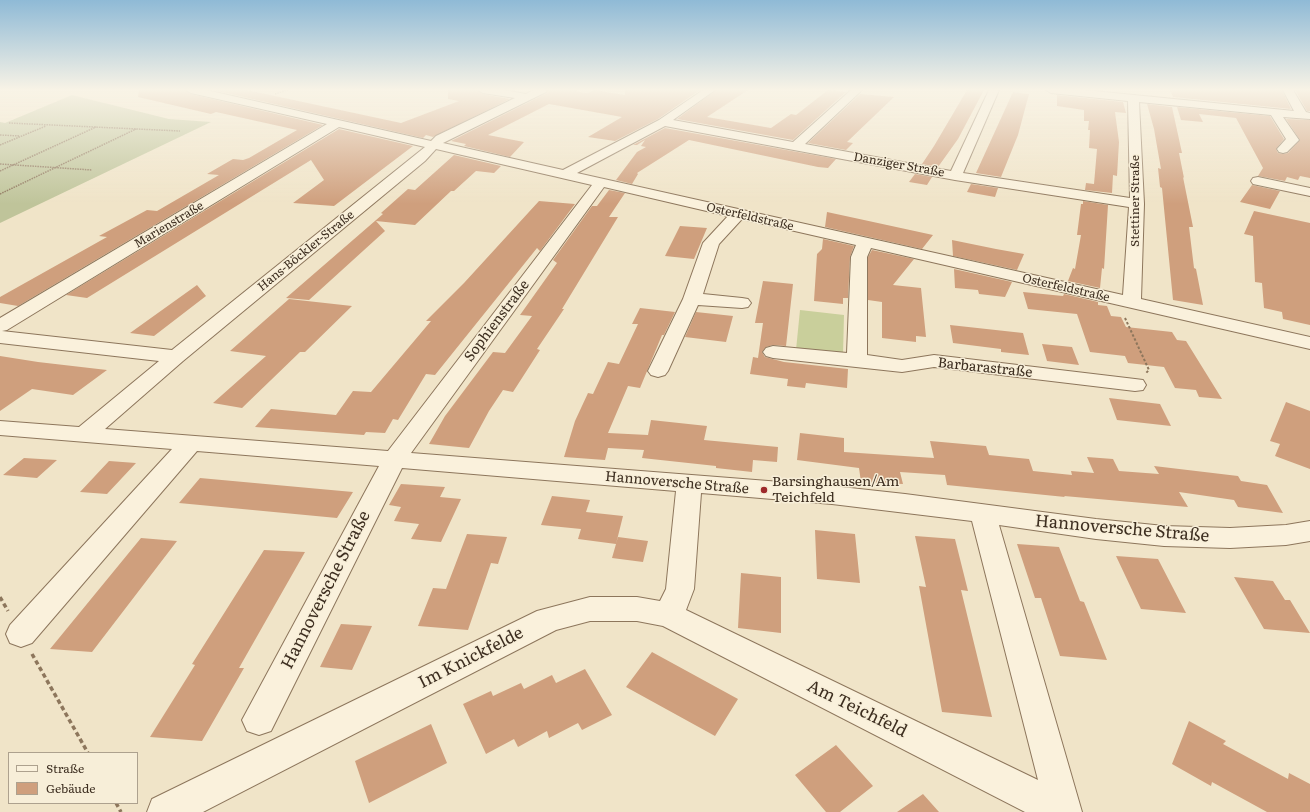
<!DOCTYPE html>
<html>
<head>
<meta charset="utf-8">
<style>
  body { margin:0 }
  #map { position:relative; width:1310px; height:812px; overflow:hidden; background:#f0e4c8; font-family:Literata,serif }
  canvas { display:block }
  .legend { position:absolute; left:8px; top:752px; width:130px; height:52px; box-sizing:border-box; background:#f7eed8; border:1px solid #ada18e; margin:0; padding:5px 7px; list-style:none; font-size:12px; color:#3d2e20 }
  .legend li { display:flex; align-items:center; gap:8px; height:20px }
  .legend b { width:20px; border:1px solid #ada18e }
</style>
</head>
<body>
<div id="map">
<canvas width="1310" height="812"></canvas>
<ul class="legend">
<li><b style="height:5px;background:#faf1dc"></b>Straße</li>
<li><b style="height:11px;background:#cf9f7d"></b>Gebäude</li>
</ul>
</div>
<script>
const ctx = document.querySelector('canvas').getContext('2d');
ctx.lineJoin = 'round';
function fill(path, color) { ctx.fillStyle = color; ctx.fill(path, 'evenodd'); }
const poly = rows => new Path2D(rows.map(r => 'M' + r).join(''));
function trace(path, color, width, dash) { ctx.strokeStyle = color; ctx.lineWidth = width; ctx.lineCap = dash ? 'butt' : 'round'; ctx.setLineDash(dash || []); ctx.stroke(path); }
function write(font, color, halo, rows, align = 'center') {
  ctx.font = font + ' Literata,serif'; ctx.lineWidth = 3; ctx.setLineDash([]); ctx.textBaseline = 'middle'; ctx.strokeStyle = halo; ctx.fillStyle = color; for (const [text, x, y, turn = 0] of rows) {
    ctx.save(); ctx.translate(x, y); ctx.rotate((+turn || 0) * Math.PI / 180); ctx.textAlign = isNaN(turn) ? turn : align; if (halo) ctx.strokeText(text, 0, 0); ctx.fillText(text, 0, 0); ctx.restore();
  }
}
fill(poly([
  [800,310,844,315,843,355,796,350]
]), '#c9cf9b');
fill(poly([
  [72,95,169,119,211,122,0,223,0,122,5,123]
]), '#bfc49a');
fill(poly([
  [139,90,185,90,191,94,323,125,18,306,0,303,0,297,107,237,99,236,147,210,157,211,219,175,207,174,233,159,243,160,249,158,297,130,216,112,211,114,138,97],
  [213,90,247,90,401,123,459,101,448,99,448,90,477,90,483,94,510,99,433,137,426,135,423,138],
  [548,90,577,90,575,91,587,93,595,90,625,95,625,90,700,90,658,119,615,141,588,137,622,117,549,104,488,135,524,142,510,157,464,146,466,144,451,141,547,93],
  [716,90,748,90,707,117,771,128,791,114,796,115,828,90,846,92,793,140,677,119],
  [967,90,984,90,958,139,938,167,922,164,934,146],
  [1170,90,1282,90,1291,109,1173,97],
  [1295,90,1310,90,1310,111,1307,111],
  [1013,92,1029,94,1018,135,1001,177,976,173],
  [860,94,894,97,847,142,853,143,846,150,808,143],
  [1057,95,1123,102,1126,113,1115,112,1119,142,1117,176,1113,175,1112,193,1085,190,1086,183,1094,184,1097,149,1089,148,1090,130,1088,130,1089,121,1084,121,1084,110,1057,106],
  [1147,104,1172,107,1182,153,1179,153,1184,178,1183,177,1193,227,1189,227,1194,268,1196,269,1203,305,1173,300,1162,188,1160,187,1158,168,1161,169,1154,129],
  [1177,107,1270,116,1284,139,1276,149,1278,153,1283,154,1288,153,1300,140,1286,119,1310,120,1310,178,1300,176,1298,180,1287,177,1285,181,1258,176,1263,168,1236,118,1199,114,1203,122,1181,120],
  [665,128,836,159,828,168,818,167,689,140,637,173,638,174,632,184,616,180,637,152,646,147,641,146,645,140,637,145,633,145],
  [339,129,413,146,334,206,293,203,324,180,311,160,87,298,66,295],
  [454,155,501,166,494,173,476,171,454,191,451,191,415,225,376,221,385,231,309,300,286,298,383,214,381,213,408,189,415,190],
  [915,174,932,177,927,185,909,182],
  [971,184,998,188,995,197,967,192],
  [1252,185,1280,191,1270,209,1240,202],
  [609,190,625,193,609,217,618,217,562,309,564,309,537,349,540,350,513,392,503,390,489,411,469,448,429,444,445,416,493,352,505,353,532,316,520,315,557,263,553,260,592,206,597,206],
  [539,201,575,204,540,251,537,248,435,375,426,374,398,420,393,419,385,433,366,432,364,435,255,427,271,409,336,415,353,391,371,392,431,321,426,321,464,283],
  [1083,201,1108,205,1104,269,1102,268,1100,288,1068,281,1073,268,1075,269,1081,235,1077,235,1081,204,1083,204],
  [1254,211,1310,223,1310,325,1283,319,1282,312,1264,308,1262,283,1255,282,1253,236,1244,234],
  [827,212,864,220,933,235,922,249,825,227],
  [680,226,707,228,694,259,665,256],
  [823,239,854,246,850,257,848,298,843,298,843,304,814,301,817,254,822,249],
  [952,240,996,249,1024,254,1017,270,953,256],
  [872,250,914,259,893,285,921,288,926,337,916,336,916,342,882,338,882,302,868,300,868,257],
  [954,269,1012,282,1005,297,979,294,978,290,955,288],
  [763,281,793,284,786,346,773,345,766,347,762,352,765,357,784,362,848,369,847,388,806,383,805,388,787,386,788,379,750,374,753,357,758,358,763,323,755,323],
  [197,285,206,296,154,336,130,333],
  [1023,292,1063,296,1064,294,1098,302,1098,305,1107,306,1111,316,1121,317,1126,327,1172,332,1177,340,1186,341,1222,399,1199,397,1196,390,1175,388,1164,367,1128,363,1125,356,1090,352,1077,314,1028,309],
  [289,299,352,306,305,352,300,352,242,408,213,403,266,356,230,351],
  [640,308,675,312,664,335,662,335,640,388,628,386,608,433,648,435,651,420,707,426,704,440,778,447,777,462,753,460,752,472,716,468,716,466,642,458,644,450,608,448,605,460,564,457,575,421,588,393,593,394,608,362,619,364,638,324,632,324],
  [696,312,733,316,726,342,685,337],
  [950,325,1023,333,1029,355,1001,352,1001,349,953,343],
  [1042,344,1072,347,1079,365,1047,361],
  [0,356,38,362,107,370,73,395,32,389,0,411],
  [1109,398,1160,404,1171,426,1117,420],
  [1286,402,1310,411,1310,469,1275,456,1280,444,1270,441],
  [800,433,844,438,844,452,934,458,930,441,986,446,989,455,1029,459,1033,471,1072,475,1071,471,1094,473,1087,457,1113,459,1119,471,1159,474,1154,466,1238,476,1241,481,1267,485,1283,513,1238,507,1234,500,1179,492,1188,507,1064,496,1065,497,947,485,945,475,900,472,903,484,861,482,859,468,797,460],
  [24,458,57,460,37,478,3,475],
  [109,461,136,463,107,494,80,492],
  [200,478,309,488,353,492,337,518,179,503],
  [401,484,445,487,440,497,461,499,441,542,411,539,419,524,394,521,401,507,389,505],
  [552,496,590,500,586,512,623,516,616,544,578,539,581,529,541,525],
  [815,530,855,534,860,583,817,579],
  [467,534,507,537,498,564,491,563,468,630,418,626,433,588,446,589],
  [915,536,955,539,968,591,961,590,992,717,942,712,919,586,926,587],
  [618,537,648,541,643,562,612,558],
  [141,538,177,541,92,652,50,649],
  [1017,544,1059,547,1080,601,1084,602,1107,660,1060,656,1041,598,1035,598],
  [264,550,305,552,239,668,244,668,202,741,150,737,195,665,192,664],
  [1116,556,1158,559,1186,613,1141,609],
  [741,573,781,577,781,633,738,628],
  [1234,577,1273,581,1285,600,1290,600,1310,633,1264,629],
  [341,624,372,626,352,670,320,667],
  [652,652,738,699,715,736,626,687],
  [585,669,612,715,582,730,578,723,549,738,547,731,518,747,514,739,486,754,463,704,491,691,493,696,521,683,524,689,552,675,556,683],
  [1189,721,1226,741,1223,744,1288,779,1289,773,1310,784,1310,812,1267,812,1212,782,1211,786,1172,764],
  [431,724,447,763,369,803,355,761],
  [836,745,873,786,840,812,826,812,795,775],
  [923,794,939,812,897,812]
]), '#cf9f7d');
const minor = poly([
  [186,90,206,90,431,141,436,136,515,98,483,93,478,90,504,90,526,94,533,90,547,90,546,92,443,143,563,170,659,120,703,90,715,90,673,120,793,142,851,90,862,90,805,144,951,171,989,90,999,90,963,173,1130,198,1128,101,1051,93,1046,90,1084,90,1294,111,1283,90,1293,90,1306,112,1310,113,1310,119,1283,117,1299,140,1287,152,1283,153,1279,152,1277,149,1286,139,1271,115,1139,102,1144,204,1141,299,1310,337,1310,349,871,248,867,257,867,355,902,360,934,355,1135,379,1143,380,1146,385,1143,390,1135,391,934,367,902,372,773,358,766,356,763,352,766,348,773,346,847,353,851,257,856,245,742,219,719,244,703,294,742,298,748,299,751,303,748,307,742,308,698,305,668,371,665,375,658,377,651,375,648,371,683,299,703,243,728,216,604,187,411,453,832,486,905,494,1096,519,1164,526,1230,528,1286,525,1310,521,1310,541,1286,545,1230,548,1164,546,1096,539,999,525,1082,812,1025,812,663,626,637,621,590,621,556,630,203,812,147,812,152,799,537,611,590,597,637,597,660,601,666,589,676,491,402,468,271,731,259,735,247,731,242,720,379,466,197,451,32,643,21,647,10,643,6,634,10,625,172,449,0,435,0,421,79,427,159,361,0,343,0,318,327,124,191,93,186,90],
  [665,126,955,180,1129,207,1123,295,577,173,665,126],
  [339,127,425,147,172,350,2,331,7,330,339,127],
  [436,149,592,185,388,451,105,429,183,361,425,161,436,149],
  [701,493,832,504,972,521,1038,780,686,610,694,589,701,493],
  [1258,177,1310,188,1310,196,1253,184,1251,181,1253,178,1258,177]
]);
trace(minor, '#8d765c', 2);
trace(poly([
  [275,94,288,90],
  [9,123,180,131],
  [0,135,20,136],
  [0,145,46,126],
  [0,164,92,170],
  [0,171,96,127],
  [0,194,136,129]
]), '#8d765c', 1.5, [1.5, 1]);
trace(poly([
  [1125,318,1149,370,1146,373]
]), '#8d765c', 2, [2.5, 2]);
trace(poly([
  [0,597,8,611],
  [32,654,88,753],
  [116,803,121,812]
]), '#8d765c', 3.5, [4.5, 3]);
fill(minor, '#faf1dc');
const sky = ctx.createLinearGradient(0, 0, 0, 204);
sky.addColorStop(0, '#8fbad6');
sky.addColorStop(0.44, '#f8f3e6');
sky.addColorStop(1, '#f8f3e600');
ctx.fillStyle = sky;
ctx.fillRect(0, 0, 1310, 204);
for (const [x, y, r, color] of [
  [764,490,4,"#9e2a2b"]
]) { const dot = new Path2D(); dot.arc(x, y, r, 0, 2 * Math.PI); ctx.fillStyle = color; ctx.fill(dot); trace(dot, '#f7eed8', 1.5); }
write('12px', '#3d2e20', '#f7eed8', [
  ["Danziger Straße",899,165,10],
  ["Stettiner Straße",1135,201,-90],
  ["Osterfeldstraße",750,217,13],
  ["Marienstraße",169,225,-31],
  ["Hans-Böckler-Straße",306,251,-39],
  ["Osterfeldstraße",1066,288,13]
]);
write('14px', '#3d2e20', '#f7eed8', [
  ["Sophienstraße",497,321,-53],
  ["Barbarastraße",985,368,6],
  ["Hannoversche Straße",677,483,5]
]);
write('14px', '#3d2e20', '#f7eed8', [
  ["Barsinghausen/Am",772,482],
  ["Teichfeld",772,498]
], 'left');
write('17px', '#3d2e20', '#f7eed8', [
  ["Hannoversche Straße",1122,529,5],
  ["Hannoversche Straße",326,590,-63],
  ["Im Knickfelde",471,658,-27],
  ["Am Teichfeld",857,709,26]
]);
</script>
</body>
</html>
